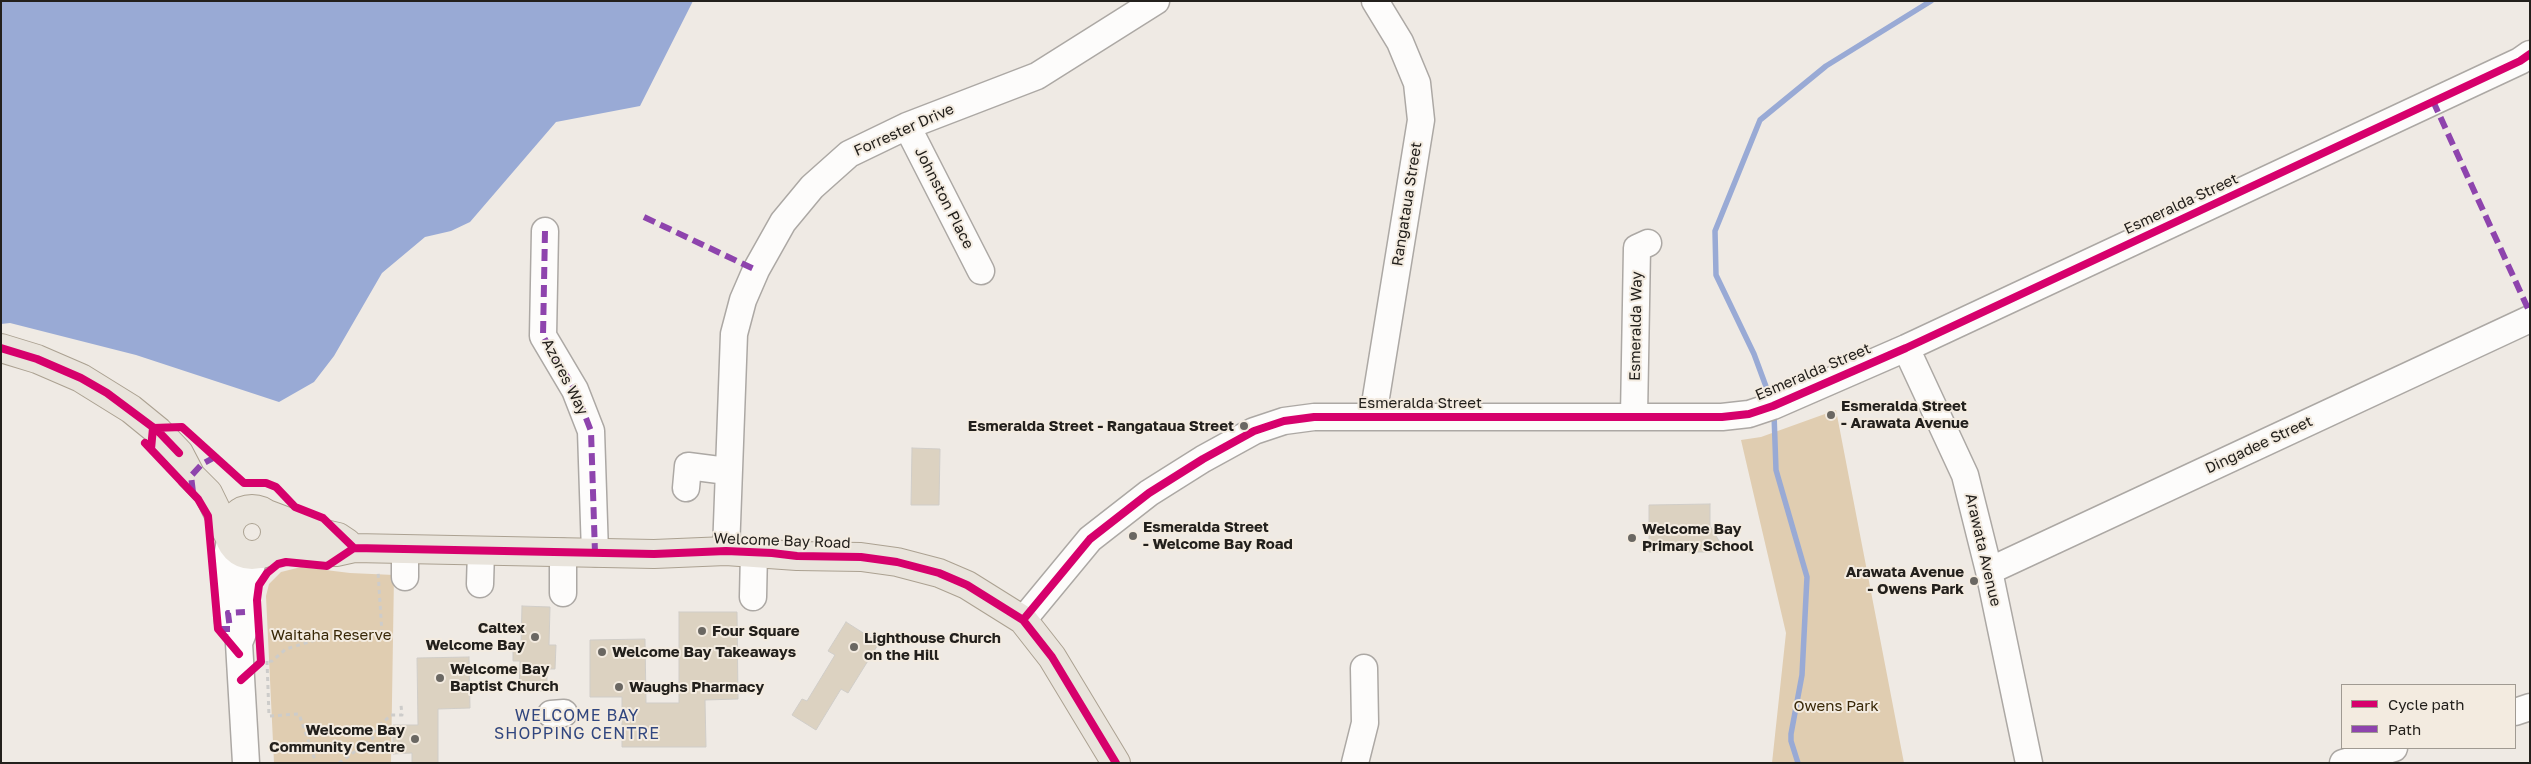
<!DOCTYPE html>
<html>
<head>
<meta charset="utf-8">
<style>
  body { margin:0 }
  #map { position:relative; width:2531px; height:764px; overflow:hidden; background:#efeae4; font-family:"Golos Text",sans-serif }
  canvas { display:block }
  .frame { position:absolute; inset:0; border:2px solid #23201c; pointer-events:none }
  .legend { position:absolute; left:2341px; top:684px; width:175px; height:65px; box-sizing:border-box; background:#f3ebe0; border:1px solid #a09a92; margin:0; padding:6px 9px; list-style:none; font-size:15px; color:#23201c }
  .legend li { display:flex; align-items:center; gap:10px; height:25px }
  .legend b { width:25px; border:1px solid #a09a92 }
</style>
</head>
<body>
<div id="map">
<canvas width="2531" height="764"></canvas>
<div class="frame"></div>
<ul class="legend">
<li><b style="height:6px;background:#d6006c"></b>Cycle path</li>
<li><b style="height:6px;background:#8e44ad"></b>Path</li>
</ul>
</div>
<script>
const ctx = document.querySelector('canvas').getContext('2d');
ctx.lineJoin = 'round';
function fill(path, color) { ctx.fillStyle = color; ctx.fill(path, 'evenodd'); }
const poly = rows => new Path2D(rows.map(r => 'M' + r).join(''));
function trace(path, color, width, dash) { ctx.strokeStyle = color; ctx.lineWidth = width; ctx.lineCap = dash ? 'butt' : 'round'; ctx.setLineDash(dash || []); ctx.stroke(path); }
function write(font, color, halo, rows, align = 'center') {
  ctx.font = font + ' "Golos Text",sans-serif'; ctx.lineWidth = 4; ctx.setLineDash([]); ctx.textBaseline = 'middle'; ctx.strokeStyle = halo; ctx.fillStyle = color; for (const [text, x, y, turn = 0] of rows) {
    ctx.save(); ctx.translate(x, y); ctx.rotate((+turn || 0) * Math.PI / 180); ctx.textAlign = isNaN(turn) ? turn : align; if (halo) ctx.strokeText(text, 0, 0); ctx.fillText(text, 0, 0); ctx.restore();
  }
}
fill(poly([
  [1836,410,1904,763,1772,763,1786,633,1741,440,1761,437],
  [301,567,350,573,394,575,391,763,274,763,266,596,269,584,281,572]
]), '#e0cdb1');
fill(poly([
  [1,1,693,1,640,106,556,122,470,222,451,231,425,237,382,273,334,356,314,382,279,402,136,355,10,323,1,324]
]), '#99aad5');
trace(poly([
  [1771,400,1754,354,1716,275,1715,231,1760,120,1826,66,1931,1],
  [1774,414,1776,470,1807,577,1802,675,1791,734,1791,741,1798,763]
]), '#99aad5', 5.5);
const building = poly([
  [912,448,940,449,939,505,911,505,912,448],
  [1710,504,1710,526,1724,549,1707,552,1649,552,1649,505,1710,504],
  [522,606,550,607,549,645,556,645,555,669,547,669,547,691,519,691,520,661,513,661,513,644,521,645,522,606],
  [679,612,737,612,738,699,705,700,706,747,622,747,622,697,590,697,590,640,645,639,646,703,679,703,679,612],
  [846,622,879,643,848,693,841,689,816,730,792,715,802,699,807,701,835,655,828,651,846,622],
  [469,657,470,708,438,709,438,763,412,763,412,753,393,754,393,725,418,725,417,658,469,657]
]);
fill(building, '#dcd2c1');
trace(building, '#d0cdc8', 1);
const minor = poly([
  [907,126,981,271],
  [545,231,543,336,575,390,591,431,595,553],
  [1906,348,1965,475,1989,571,2029,763],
  [1373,416,1421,120,1417,83,1400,42,1375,1],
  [1634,416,1637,248,1648,243],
  [686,488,688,466,727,471],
  [405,550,405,577],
  [726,551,734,334,743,300,756,270,783,222,812,187,849,154,907,126,1037,76,1156,1],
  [563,552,563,593],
  [1989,571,2530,319],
  [480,584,481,551],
  [753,597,754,552],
  [1023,620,1090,539,1149,493,1203,459,1254,431,1284,421,1314,417,1722,417,1749,414,1773,406,1906,348,2520,61,2530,54],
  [228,621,227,557,230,541],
  [2515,712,2530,707],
  [551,714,564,713],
  [246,763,239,643,246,625,246,588,254,556],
  [1355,763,1365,723,1364,668],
  [2343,763,2394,748]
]);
const major = poly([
  [1,348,37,359,81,378,131,409,158,431,179,453,191,476,208,493,228,534],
  '229 532a23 23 0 1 1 46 0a23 23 0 1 1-46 0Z',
  [267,514,312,531,338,537,347,543],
  [261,554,282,548,336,552,354,548,654,554,726,551,797,556,861,557,897,562,939,573,967,585,1023,620,1052,657,1116,763]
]);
trace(minor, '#aca8a4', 29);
trace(major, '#aba191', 30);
trace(poly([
  [267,661,269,716,299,714,316,763],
  [261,662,272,661,286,649,335,634,382,634,378,571],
  [339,763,372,739,379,726,391,715,402,715,401,705]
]), '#cdccca', 3, [4, 4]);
trace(minor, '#fdfcfb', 26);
trace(major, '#e9e4dc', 28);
trace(poly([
  [2433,101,2530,313],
  [644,217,756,270],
  [545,231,543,336,575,390,591,431,595,553],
  [193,492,191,476,202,464,217,456],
  [218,629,230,629,228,613,245,612]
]), '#8e44ad', 6, [12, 6]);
trace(poly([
  [1,348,37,359,81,378,107,393,158,431,179,453],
  [145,443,198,499,208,516,218,629,239,654],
  [151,449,153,428,182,427,244,483,266,483,276,487,295,507,323,518,354,548,327,566,286,562,278,564,267,573,259,585,257,600,261,662,241,680],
  [354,548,654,554,726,551,772,553,797,556,861,557,897,562,939,573,967,585,1023,620,1052,657,1116,763],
  [1023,620,1090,539,1149,493,1203,459,1254,431,1284,421,1314,417,1722,417,1749,414,1773,406,1906,348,2520,61,2530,54]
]), '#d6006c', 8);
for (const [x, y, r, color] of [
  [1831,415,5,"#6a6762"],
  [1244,426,5,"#6a6762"],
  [1133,536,5,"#6a6762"],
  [1632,538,5,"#6a6762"],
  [1974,581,5,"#6a6762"],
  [702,631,5,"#6a6762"],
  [535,637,5,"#6a6762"],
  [854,647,5,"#6a6762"],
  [602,652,5,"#6a6762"],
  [440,678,5,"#6a6762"],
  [619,687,5,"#6a6762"],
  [415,739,5,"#6a6762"]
]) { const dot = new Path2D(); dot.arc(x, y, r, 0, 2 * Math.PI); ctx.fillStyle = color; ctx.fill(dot); trace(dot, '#f3ebe0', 2); }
write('15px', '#23201c', '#f3ebe0', [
  ["Forrester Drive",904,130,-24],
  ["Johnston Place",944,198,63],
  ["Rangataua Street",1407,204,-81],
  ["Esmeralda Street",2181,204,-25],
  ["Esmeralda Way",1636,326,-89],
  ["Esmeralda Street",1813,372,-23],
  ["Azores Way",565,377,63],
  ["Esmeralda Street",1420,403],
  ["Dingadee Street",2259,445,-25],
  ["Welcome Bay Road",782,541,2],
  ["Arawata Avenue",1983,550,77]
]);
write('bold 15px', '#23201c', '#f3ebe0', [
  ["Esmeralda Street",1841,406],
  ["- Arawata Avenue",1841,423],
  ["Esmeralda Street - Rangataua Street",1234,426,"right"],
  ["Esmeralda Street",1143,527],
  ["- Welcome Bay Road",1143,544],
  ["Welcome Bay",1642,529],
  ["Primary School",1642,546],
  ["Arawata Avenue",1964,572,"right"],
  ["- Owens Park",1964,589,"right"],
  ["Caltex",525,628,"right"],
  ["Welcome Bay",525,645,"right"],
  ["Four Square",712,631],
  ["Lighthouse Church",864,638],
  ["on the Hill",864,655],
  ["Welcome Bay Takeaways",612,652],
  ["Welcome Bay",450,669],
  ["Baptist Church",450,686],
  ["Waughs Pharmacy",629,687],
  ["Welcome Bay",405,730,"right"],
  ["Community Centre",405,747,"right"]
], 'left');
write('15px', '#382706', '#f3ebe0', [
  ["Waitaha Reserve",331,635],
  ["Owens Park",1836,706]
]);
ctx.letterSpacing = '1px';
write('16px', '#31467f', '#f3ebe0', [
  ["WELCOME BAY",577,716],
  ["SHOPPING CENTRE",577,734]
]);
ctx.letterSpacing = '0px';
</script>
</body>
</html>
